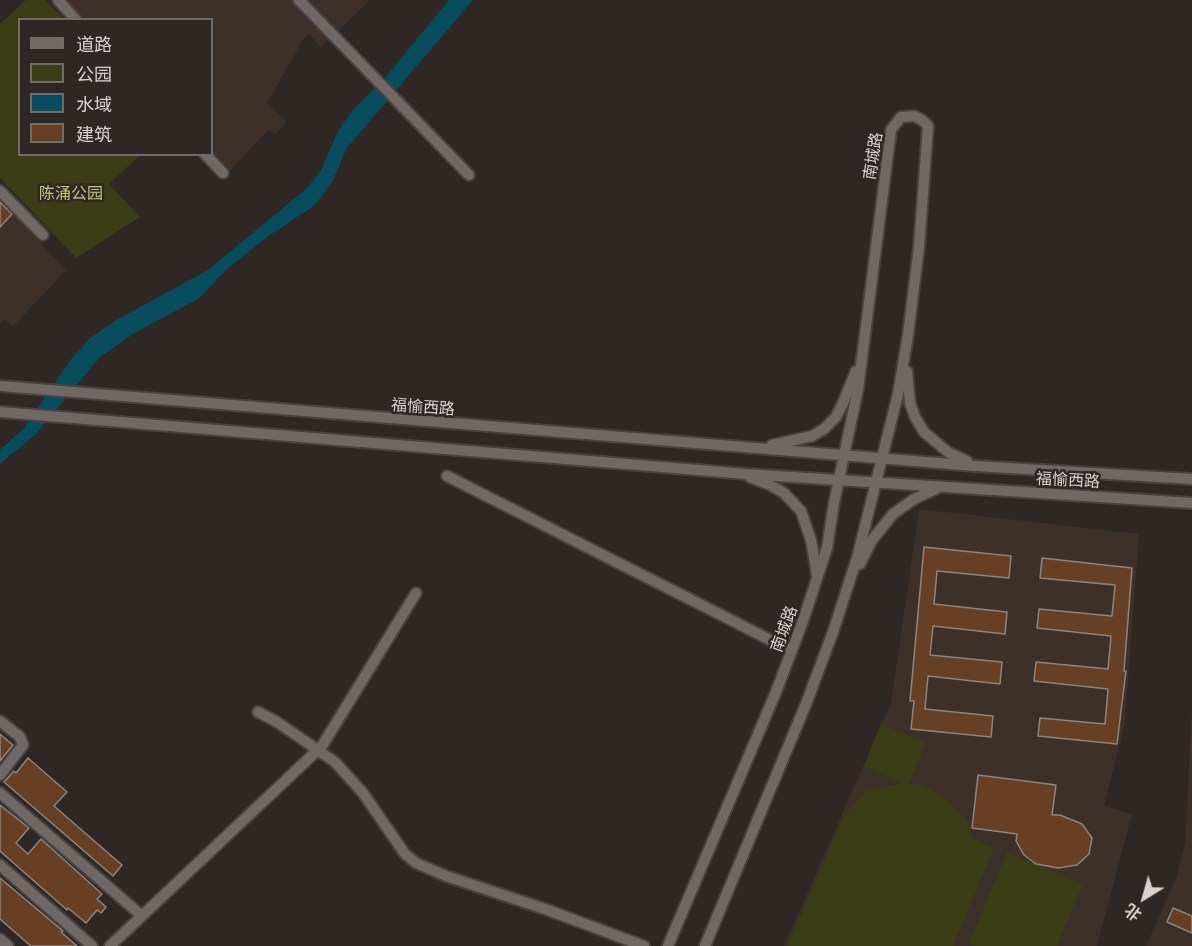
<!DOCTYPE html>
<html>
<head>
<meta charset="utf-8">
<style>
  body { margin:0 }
  #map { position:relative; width:1192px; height:946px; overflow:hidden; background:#2e2724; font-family:Commissioner,"Noto Sans SC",sans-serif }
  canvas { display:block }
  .legend { position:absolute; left:18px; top:18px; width:195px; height:138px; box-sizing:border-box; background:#2e2724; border:2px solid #726c69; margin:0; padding:8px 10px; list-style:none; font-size:18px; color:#d7d3d0 }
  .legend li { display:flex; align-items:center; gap:12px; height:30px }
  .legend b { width:30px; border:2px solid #726c69 }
  .north { position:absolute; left:1114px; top:868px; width:60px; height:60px; -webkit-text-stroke:4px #2e2724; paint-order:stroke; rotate:217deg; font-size:16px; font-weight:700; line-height:24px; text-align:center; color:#d7d3d0 }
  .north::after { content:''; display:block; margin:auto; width:21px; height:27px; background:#d7d3d0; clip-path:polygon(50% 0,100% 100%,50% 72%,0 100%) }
</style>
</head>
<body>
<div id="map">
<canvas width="1192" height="946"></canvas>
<ul class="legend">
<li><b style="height:8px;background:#706864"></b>道路</li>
<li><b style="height:16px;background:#3b3d16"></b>公园</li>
<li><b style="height:16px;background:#074d5e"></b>水域</li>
<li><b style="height:16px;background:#673f25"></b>建筑</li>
</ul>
<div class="north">北</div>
</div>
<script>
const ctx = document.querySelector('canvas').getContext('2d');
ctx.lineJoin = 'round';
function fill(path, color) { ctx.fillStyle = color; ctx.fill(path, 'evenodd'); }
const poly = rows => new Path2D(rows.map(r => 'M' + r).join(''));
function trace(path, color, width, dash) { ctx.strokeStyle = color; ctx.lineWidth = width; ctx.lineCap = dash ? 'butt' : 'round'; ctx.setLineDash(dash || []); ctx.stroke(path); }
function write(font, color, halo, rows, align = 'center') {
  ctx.font = font + ' Commissioner,"Noto Sans SC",sans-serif'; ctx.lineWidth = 5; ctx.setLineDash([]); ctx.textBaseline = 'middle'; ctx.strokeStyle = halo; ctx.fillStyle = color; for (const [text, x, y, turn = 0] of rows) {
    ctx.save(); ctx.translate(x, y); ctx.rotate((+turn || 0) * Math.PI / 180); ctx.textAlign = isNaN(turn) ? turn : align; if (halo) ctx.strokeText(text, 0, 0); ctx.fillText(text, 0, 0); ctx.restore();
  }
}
fill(poly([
  [66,0,370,0,321,47,309,34,303,40,267,103,287,122,275,135,269,129,230,171,212,151,212,20,85,19],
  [0,201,66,270,13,327,5,319,0,323],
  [919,509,1139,534,1125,723,1104,806,1132,814,1097,946,784,946,891,703],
  [1192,707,1192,946,1146,946,1176,878,1185,844]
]), '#3c3028');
fill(poly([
  [26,0,45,0,64,19,20,20,20,154,140,155,109,184,140,217,76,258,0,178,0,24],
  [881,724,926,743,908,785,923,785,948,800,966,819,973,838,994,848,953,946,788,946,844,815,867,791,898,784,906,785,864,766],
  [1007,852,1083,884,1057,946,976,946,969,943]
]), '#3b3d16');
fill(poly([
  [449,0,473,0,347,148,332,182,315,205,267,237,226,270,198,299,136,332,100,357,36,434,0,464,0,450,24,428,72,358,90,338,118,319,208,270,307,188,321,170,338,131,352,111,383,80]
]), '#074d5e');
const building = poly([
  [0,202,12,214,0,227,0,202],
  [924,547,1011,556,1009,578,937,571,934,604,1007,612,1005,634,933,626,930,655,1002,662,1000,684,928,676,925,709,993,716,991,737,911,729,914,701,910,701,924,547],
  [1042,558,1132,568,1124,671,1126,671,1117,744,1038,736,1040,718,1105,724,1108,689,1034,681,1036,662,1108,669,1111,636,1037,628,1039,609,1112,616,1115,585,1040,578,1042,558],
  [0,734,13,745,0,761,0,734],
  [28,758,67,792,54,806,122,865,113,876,4,782,14,771,16,773,28,758],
  [978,775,1056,785,1052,815,1060,815,1082,824,1092,838,1089,854,1077,865,1058,868,1036,864,1024,855,1016,841,1017,834,972,828,978,775],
  [0,805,29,828,16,843,28,854,41,839,102,894,97,899,106,907,101,913,97,910,86,923,68,908,67,910,0,851,0,805],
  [0,878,63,931,61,932,77,946,31,946,25,941,0,919,0,878],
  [1173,908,1192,916,1192,933,1167,922,1173,908]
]);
fill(building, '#673f25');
trace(building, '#8d8580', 1.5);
const minor = poly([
  [58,0,76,20],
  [299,0,469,175],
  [205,154,223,173],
  [0,191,43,235],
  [907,371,910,403,915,417,924,432,949,453,967,461],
  [0,386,975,466,1192,479],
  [0,412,746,474,1192,503],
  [772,445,812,436,824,429,836,417,843,403,856,371],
  [447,476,792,651],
  [750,477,770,485,784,493,801,511,811,540,817,575],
  [860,564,872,540,893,514,914,499,936,489],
  [258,712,277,722,335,762,363,793,405,854,416,863,446,876,545,909,644,946],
  [0,721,20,737,23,745,0,775],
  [0,793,142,916],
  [0,865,92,946],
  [0,939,8,946],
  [110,946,322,746,416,593],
  [668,946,776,692,803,621,827,548,834,503,858,389,891,130,901,117,914,116,922,120,928,126,919,247,908,335,898,394,857,558,833,632,806,704,705,946]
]);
trace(minor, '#484340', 14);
trace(minor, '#706864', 10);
write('16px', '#d7d3d0', '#2e2724', [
  ["南城路",873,156,-81],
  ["福愉西路",423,407,4],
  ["福愉西路",1068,480,3],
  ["南城路",784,629,-70]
]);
write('16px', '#c3c87c', '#2e2724', [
  ["陈涌公园",71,194]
]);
</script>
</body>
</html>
